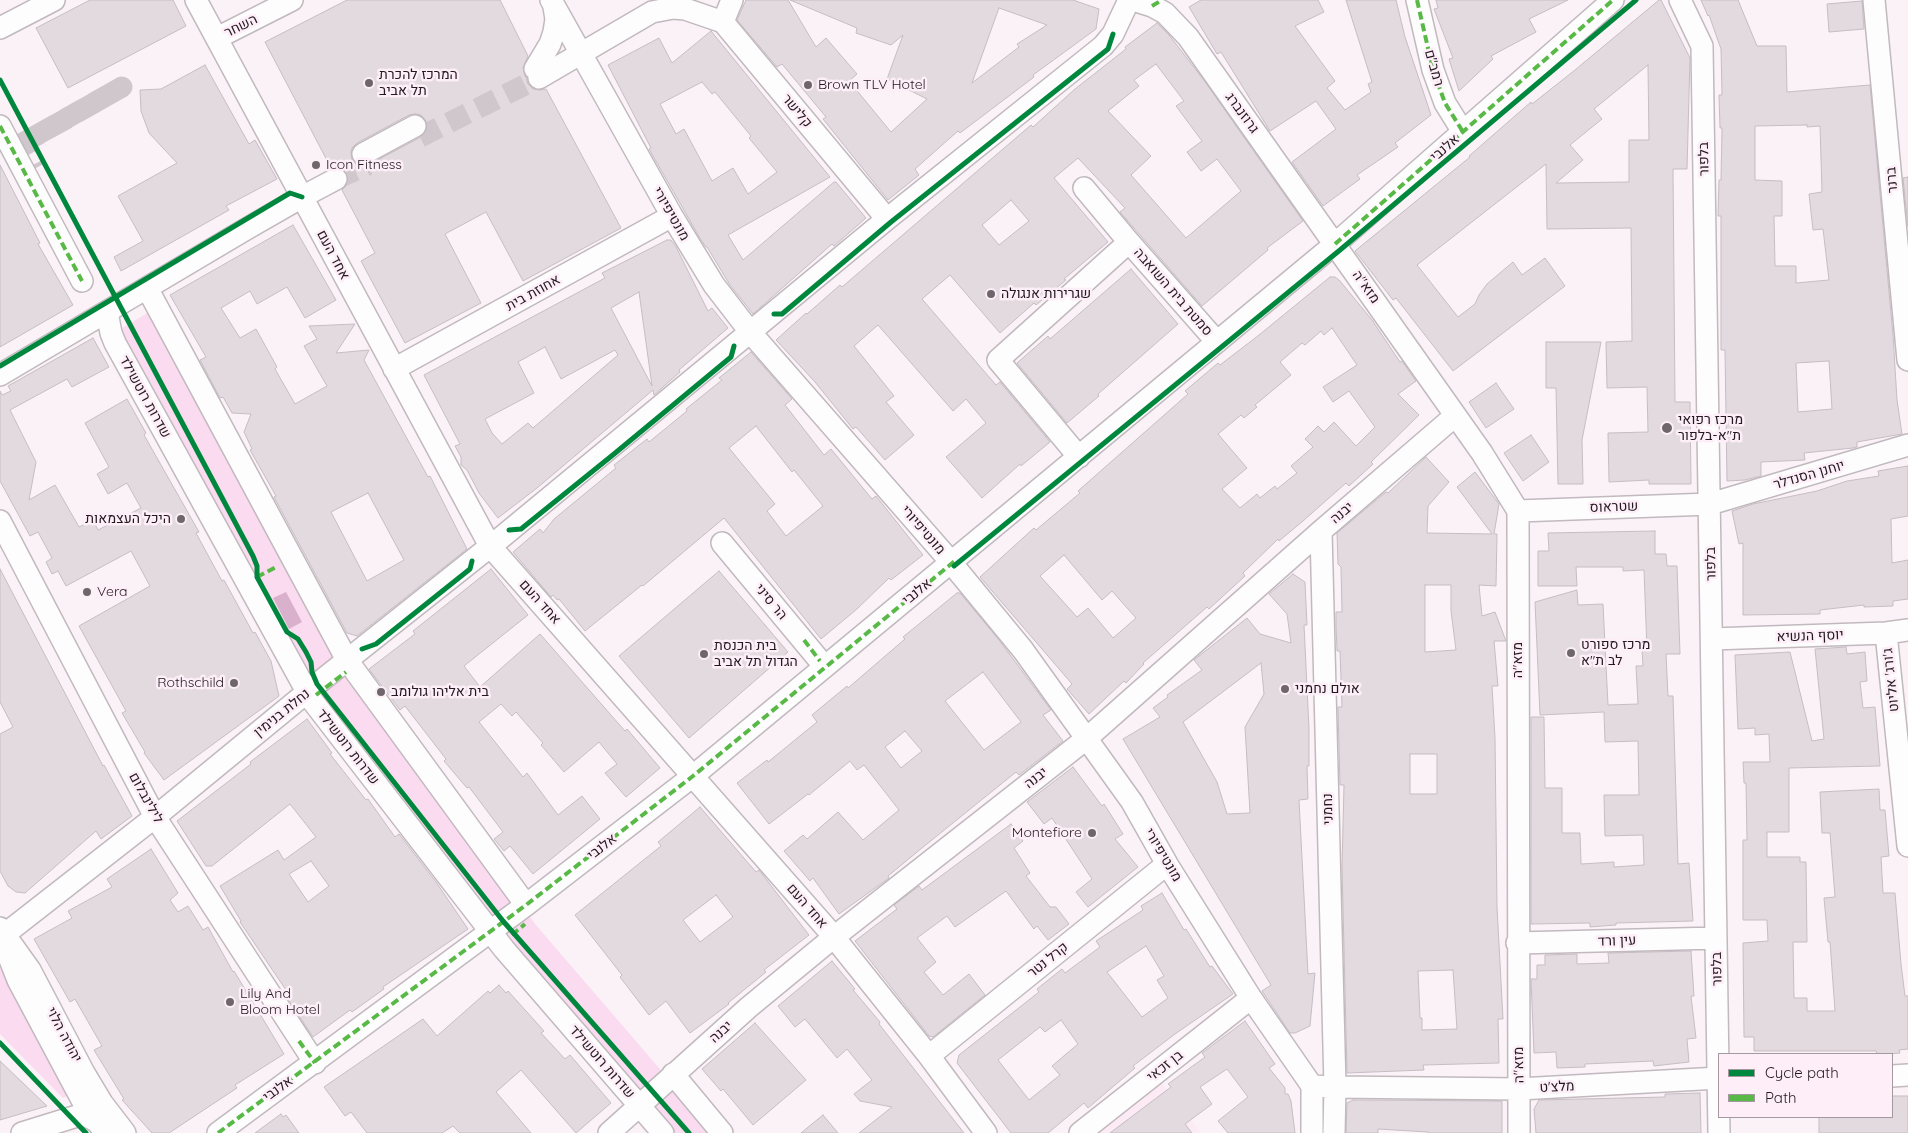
<!DOCTYPE html>
<html>
<head>
<meta charset="utf-8">
<style>
  body { margin:0 }
  #map { position:relative; width:1908px; height:1133px; overflow:hidden; background:#faf2f7; font-family:Quicksand,sans-serif }
  canvas { display:block }
  .legend { position:absolute; left:1718px; top:1053px; width:175px; height:65px; box-sizing:border-box; background:#fdeef8; border:1px solid #a599a1; margin:0; padding:6px 9px; list-style:none; font-size:15px; color:#221a1f }
  .legend li { display:flex; align-items:center; gap:10px; height:25px }
  .legend b { width:25px; border:1px solid #a599a1 }
</style>
</head>
<body>
<div id="map">
<canvas width="1908" height="1133"></canvas>
<ul class="legend">
<li><b style="height:6px;background:#00873e"></b>Cycle path</li>
<li><b style="height:6px;background:#58b947"></b>Path</li>
</ul>
</div>
<script>
const ctx = document.querySelector('canvas').getContext('2d');
ctx.lineJoin = 'round';
function fill(path, color) { ctx.fillStyle = color; ctx.fill(path, 'evenodd'); }
const poly = rows => new Path2D(rows.map(r => 'M' + r).join(''));
function trace(path, color, width, dash) { ctx.strokeStyle = color; ctx.lineWidth = width; ctx.lineCap = dash ? 'butt' : 'round'; ctx.setLineDash(dash || []); ctx.stroke(path); }
function write(font, color, halo, rows, align = 'center') {
  ctx.font = font + ' Quicksand,Heebo,sans-serif'; ctx.lineWidth = 5; ctx.setLineDash([]); ctx.textBaseline = 'middle'; ctx.strokeStyle = halo; ctx.fillStyle = color; for (const [text, x, y, turn = 0] of rows) {
    ctx.save(); ctx.translate(x, y); ctx.rotate((+turn || 0) * Math.PI / 180); ctx.textAlign = isNaN(turn) ? turn : align; if (halo) ctx.strokeText(text, 0, 0); ctx.fillText(text, 0, 0); ctx.restore();
  }
}
fill(poly([
  [1161,1082,1201,1133,1098,1133]
]), '#fceaf5');
fill(poly([
  [151,311,276,538,515,896,535,924,715,1133,671,1133,501,939,319,698,117,331],
  [0,956,73,1092,63,1098,0,1034]
]), '#fadbef');
fill(poly([
  [286,592,302,622,289,629,273,598]
]), '#dab1cc');
const building = poly([
  [90,0,173,0,186,26,68,88,36,28,90,0],
  [347,0,500,0,528,56,523,68,528,84,533,89,540,90,546,89,621,228,523,281,486,212,445,234,481,303,405,343,361,261,375,253,342,190,347,185,348,179,347,174,342,168,337,167,331,168,265,42,347,0],
  [415,114,421,115,426,121,427,126,426,132,421,137,368,165,363,166,357,165,352,160,351,153,352,148,357,143,409,115,415,114],
  [746,0,788,0,816,47,826,38,857,74,849,81,891,132,927,99,887,79,903,35,891,45,856,33,857,28,790,0,1073,0,1099,9,1096,29,1033,75,1034,77,960,133,958,131,915,169,919,175,888,200,823,119,826,117,782,64,777,67,737,20,746,0],
  [999,8,1047,25,1017,44,1019,47,972,83,999,8],
  [1201,0,1318,0,1324,12,1295,26,1335,81,1327,88,1345,110,1371,92,1368,84,1372,82,1346,0,1396,0,1405,37,1431,115,1395,143,1398,147,1357,175,1360,179,1323,206,1292,162,1336,129,1316,101,1270,131,1221,52,1217,54,1189,7,1201,0],
  [1436,0,1568,0,1529,19,1536,32,1491,56,1493,59,1459,91,1449,59,1453,58,1434,9,1438,8,1436,0],
  [1659,0,1661,0,1690,58,1687,169,1673,169,1675,402,1690,402,1691,484,1649,484,1649,480,1609,482,1608,433,1648,432,1647,387,1607,388,1606,342,1632,341,1631,228,1547,229,1546,164,1417,265,1458,317,1475,304,1479,295,1487,284,1513,262,1522,275,1545,258,1565,286,1453,371,1396,298,1393,300,1355,251,1470,157,1469,156,1531,102,1532,104,1575,70,1659,0],
  [1648,65,1649,140,1629,140,1629,182,1556,183,1583,160,1570,145,1602,119,1594,109,1648,65],
  [1701,0,1738,0,1757,46,1786,46,1787,92,1870,85,1893,335,1897,400,1902,434,1857,442,1857,447,1853,448,1804,453,1805,460,1761,462,1761,476,1745,480,1727,481,1725,350,1721,350,1721,216,1718,216,1719,180,1721,180,1722,128,1720,128,1719,95,1722,95,1721,49,1709,15,1708,16,1701,0],
  [1807,125,1807,127,1820,126,1822,192,1809,194,1813,230,1823,229,1829,280,1796,283,1796,266,1775,266,1774,216,1782,216,1782,181,1755,180,1755,126,1807,125],
  [1829,361,1832,409,1798,412,1796,363,1829,361],
  [1862,1,1864,29,1829,32,1827,4,1862,1],
  [1157,23,1169,35,1203,79,1303,221,1267,248,1268,250,1202,306,1120,212,1125,208,1078,158,1054,178,1108,242,1064,279,1066,280,1036,305,1034,303,1000,333,950,275,922,299,996,385,1000,382,1050,442,1021,466,1020,464,982,498,946,457,986,423,966,399,953,411,878,325,854,346,894,396,886,402,914,435,885,460,856,427,853,429,815,382,776,340,806,313,807,314,840,285,842,287,1031,125,1033,127,1075,89,1126,49,1125,47,1157,23],
  [1156,64,1184,101,1176,106,1202,141,1187,152,1201,171,1217,159,1241,191,1186,238,1131,175,1151,156,1108,111,1139,86,1134,80,1156,64],
  [1011,200,1029,221,999,245,982,225,1011,200],
  [711,31,830,177,728,235,743,260,834,182,836,182,866,218,834,246,832,244,753,314,730,285,707,247,706,247,701,240,649,149,651,148,608,65,659,38,672,63,711,31],
  [702,82,712,94,715,92,751,136,749,138,777,172,748,194,733,168,712,181,684,129,676,134,660,104,702,82],
  [205,65,249,144,255,140,277,179,226,206,229,210,121,271,114,257,143,241,118,196,177,163,149,133,141,111,140,90,161,89,205,65],
  [0,165,40,243,38,244,73,305,0,347,0,165],
  [1908,177,1908,227,1903,178,1908,177],
  [293,225,336,300,305,318,287,287,257,304,250,291,221,308,240,338,256,329,277,367,275,369,295,404,327,386,304,346,317,339,309,326,355,324,336,353,369,350,364,360,428,477,430,476,467,549,357,636,347,633,274,497,276,496,250,450,252,449,244,432,251,414,232,413,223,397,220,398,200,360,206,357,170,295,293,225],
  [368,493,404,560,367,581,331,512,368,493],
  [667,240,671,240,676,247,708,311,712,308,728,328,679,370,680,372,654,395,653,390,537,488,498,518,479,493,467,470,461,465,461,457,455,446,460,444,424,375,605,278,602,273,667,240],
  [639,292,652,386,611,308,639,292],
  [545,347,561,379,615,350,618,355,533,428,528,423,502,444,492,433,485,419,534,393,518,362,545,347],
  [1131,269,1178,324,1098,394,1099,396,1067,423,1017,363,1048,336,1050,339,1131,269],
  [1330,277,1335,277,1340,281,1372,320,1400,362,1402,361,1416,381,1398,394,1419,415,1371,462,1373,464,1349,486,1346,483,1303,521,1279,541,1278,539,1243,573,1245,576,1209,609,1207,607,1143,663,1144,664,1126,683,1124,681,1089,714,1067,689,1072,684,980,577,1034,528,1036,530,1080,493,1078,491,1188,394,1185,391,1218,363,1220,365,1259,335,1330,277],
  [1332,328,1357,365,1323,387,1333,402,1349,391,1375,427,1356,446,1334,422,1324,432,1318,426,1305,439,1313,447,1291,466,1297,473,1277,489,1275,486,1260,498,1257,494,1240,508,1222,489,1247,468,1218,434,1241,415,1244,418,1257,407,1255,405,1291,375,1280,362,1302,343,1305,345,1321,331,1324,335,1332,328],
  [1064,555,1102,600,1112,591,1136,618,1113,638,1088,608,1077,617,1040,576,1064,555],
  [93,338,109,367,72,387,67,379,10,410,36,462,29,500,55,485,79,527,93,520,98,530,141,508,127,483,108,494,97,474,109,467,85,423,127,399,146,433,144,435,199,532,196,533,222,581,224,580,253,633,255,632,271,661,279,696,164,780,144,753,145,752,122,713,126,711,79,626,150,586,131,551,66,586,58,571,52,574,46,562,52,558,38,532,30,536,0,481,0,391,2,395,11,391,8,386,93,338],
  [1546,342,1601,342,1582,440,1583,484,1558,484,1556,388,1546,388,1546,342],
  [751,352,792,399,785,405,824,455,831,449,872,499,876,496,923,555,891,580,889,578,857,609,821,639,724,518,643,586,642,585,585,631,559,599,557,600,553,595,551,597,513,552,540,529,543,533,554,519,616,468,614,465,647,439,649,442,687,411,686,409,722,380,719,378,751,352],
  [756,426,792,472,794,470,823,506,786,536,767,511,775,504,729,448,756,426],
  [1496,383,1514,409,1486,428,1469,402,1496,383],
  [1531,435,1549,462,1523,481,1504,453,1531,435],
  [1426,457,1449,482,1428,506,1427,533,1492,534,1457,487,1475,472,1499,504,1494,534,1497,534,1496,586,1479,585,1482,616,1495,612,1506,641,1494,641,1498,686,1492,686,1495,738,1497,907,1503,1019,1498,1019,1499,1063,1423,1065,1424,1070,1347,1073,1342,867,1344,785,1340,785,1338,707,1342,707,1340,651,1337,651,1336,626,1336,612,1342,612,1341,567,1338,564,1337,533,1386,492,1388,493,1426,457],
  [1425,585,1451,585,1451,611,1456,650,1425,652,1425,585],
  [1410,754,1437,754,1437,794,1410,794,1410,754],
  [1453,970,1457,1029,1422,1030,1422,1018,1420,1018,1418,971,1453,970],
  [1908,466,1908,516,1891,519,1892,563,1908,560,1908,599,1893,601,1893,606,1864,607,1864,605,1820,610,1820,614,1743,615,1743,543,1739,544,1732,511,1753,504,1817,491,1847,481,1879,476,1878,471,1908,466],
  [1655,531,1655,554,1666,554,1667,566,1677,566,1680,654,1666,654,1668,696,1673,696,1678,864,1689,863,1693,921,1616,923,1616,925,1590,927,1590,923,1531,924,1531,717,1544,717,1545,788,1562,788,1562,833,1580,833,1581,864,1614,862,1614,867,1644,865,1643,835,1605,836,1604,795,1639,795,1638,741,1605,742,1604,712,1540,715,1535,602,1577,590,1578,605,1603,604,1608,705,1638,704,1636,666,1643,666,1642,650,1647,650,1644,570,1623,571,1623,567,1576,567,1577,586,1538,586,1538,551,1549,551,1548,533,1655,531],
  [0,569,103,766,104,765,132,816,101,839,96,831,25,893,16,892,8,886,0,871,0,734,13,727,0,702,0,569],
  [491,569,528,615,464,666,480,687,540,634,625,731,627,729,660,768,626,797,605,773,617,764,599,742,564,772,541,745,543,743,516,712,512,716,501,704,479,722,523,777,527,773,558,815,582,796,600,819,533,874,510,846,504,851,494,839,503,832,469,787,467,788,444,761,446,759,405,706,400,710,369,669,415,634,413,631,491,569],
  [719,571,788,652,689,738,619,656,719,571],
  [1293,574,1305,582,1307,625,1304,625,1309,729,1309,766,1307,766,1308,799,1299,800,1308,974,1315,973,1310,1026,1295,1033,1290,1033,1262,991,1271,985,1123,739,1160,717,1153,708,1168,697,1167,695,1202,670,1194,660,1247,618,1260,634,1291,643,1287,614,1269,594,1293,574],
  [1261,663,1264,694,1245,727,1250,813,1227,814,1217,782,1183,722,1261,663],
  [957,593,960,593,999,640,1051,710,1043,715,1063,741,1019,775,1016,772,922,848,888,876,889,878,839,914,813,878,810,881,784,851,803,835,807,839,838,812,863,840,899,810,864,765,857,770,850,761,809,795,808,794,769,824,737,783,767,760,768,762,817,722,812,715,847,686,848,688,905,639,903,637,957,593],
  [983,672,1021,722,984,750,945,701,983,672],
  [905,731,922,751,901,768,885,747,905,731],
  [1846,647,1847,654,1865,652,1867,681,1860,682,1863,708,1875,707,1880,766,1789,768,1789,832,1767,832,1767,857,1800,857,1800,862,1806,862,1807,942,1793,942,1794,998,1807,998,1807,1011,1835,1011,1830,942,1828,942,1824,898,1835,897,1830,833,1822,833,1820,792,1879,789,1880,810,1885,810,1889,856,1881,857,1883,893,1895,893,1901,964,1905,996,1908,996,1908,1049,1899,1050,1900,1053,1889,1054,1877,1054,1876,1051,1754,1051,1754,1037,1744,1037,1743,943,1768,941,1767,920,1743,920,1743,840,1747,840,1746,783,1744,783,1743,762,1770,762,1769,734,1755,735,1755,728,1738,729,1735,655,1790,652,1812,741,1824,739,1815,649,1846,647],
  [307,719,332,753,330,754,366,800,368,799,395,837,399,834,436,882,468,929,383,987,384,989,352,1012,350,1010,313,1037,283,992,286,990,240,922,241,921,220,886,278,850,284,860,316,837,290,804,212,866,206,866,177,821,251,764,250,762,307,719],
  [311,861,329,886,308,902,289,874,311,861],
  [1073,767,1102,806,1104,804,1123,834,1115,839,1138,867,1088,907,1076,892,1092,879,1052,818,1044,824,1027,802,1073,767],
  [700,807,756,872,759,870,809,935,764,970,766,972,728,1003,729,1004,690,1033,666,1001,649,1015,620,977,622,975,575,915,661,846,658,842,700,807],
  [716,895,733,917,700,942,683,920,716,895],
  [1011,824,1023,841,1014,848,1030,873,1026,876,1050,907,1056,907,1069,924,1048,940,1037,926,1034,929,1006,891,955,927,947,916,917,938,936,962,924,972,943,995,969,974,985,995,933,1037,929,1036,855,941,897,909,894,905,919,886,922,890,1011,824],
  [151,849,178,893,170,900,178,912,188,906,203,930,208,927,233,972,234,971,284,1054,235,1085,237,1088,169,1133,152,1133,122,1100,124,1099,94,1050,102,1046,75,999,70,1002,34,939,72,918,68,911,112,887,107,879,151,849],
  [1162,893,1184,930,1186,929,1210,967,1212,966,1233,994,1175,1034,1133,1066,1135,1068,1088,1108,1084,1103,1048,1133,1011,1133,957,1063,959,1055,1039,992,1037,989,1062,969,1065,973,1100,947,1096,941,1143,910,1141,906,1162,893],
  [1146,946,1164,976,1157,980,1168,998,1142,1017,1107,972,1146,946],
  [1061,1020,1078,1044,1052,1066,1060,1075,1029,1100,998,1060,1040,1027,1045,1032,1061,1020],
  [1691,951,1694,996,1691,996,1696,1038,1687,1039,1689,1062,1654,1066,1653,1061,1585,1064,1585,1067,1557,1068,1556,1052,1534,1053,1531,979,1537,979,1537,965,1545,965,1545,955,1577,954,1577,964,1609,963,1608,953,1691,951],
  [832,961,855,989,853,990,880,1022,879,1024,964,1133,859,1133,892,1107,860,1101,854,1094,872,1080,847,1049,837,1058,805,1019,795,1027,778,1006,832,961],
  [499,985,506,993,508,991,544,1031,541,1033,565,1059,570,1055,611,1103,576,1133,521,1070,496,1092,531,1133,460,1133,453,1126,442,1133,367,1133,351,1112,345,1116,324,1087,423,1019,437,1036,488,991,490,993,499,985],
  [1245,1021,1275,1064,1269,1068,1285,1088,1285,1094,1288,1094,1291,1101,1295,1133,1228,1133,1218,1121,1248,1097,1227,1069,1200,1087,1212,1104,1185,1124,1192,1133,1110,1133,1171,1087,1168,1084,1205,1057,1202,1053,1245,1021],
  [755,1023,806,1080,753,1125,723,1089,721,1091,702,1069,755,1023],
  [0,1061,47,1106,0,1120,0,1061],
  [1700,1093,1701,1133,1536,1133,1534,1109,1539,1100,1665,1097,1665,1094,1700,1093],
  [1892,1096,1908,1096,1908,1133,1819,1133,1819,1117,1892,1117,1892,1096],
  [1353,1100,1502,1101,1502,1133,1428,1133,1428,1132,1378,1129,1378,1133,1346,1133,1347,1103,1353,1100],
  [281,1114,283,1117,286,1115,299,1133,255,1133,281,1114],
  [823,1115,838,1133,801,1133,823,1115]
]);
fill(building, '#e2dade');
trace(building, '#c5bdc2', 1);
trace(poly([
  [420,137,539,78],
  [21,144,64,120,122,87,21,144,34,169],
  [336,179,368,165]
]), '#cfc7cc', 21, [21, 11]);
const minor = poly([
  [196,0,490,546,829,931,929,1056,986,1133],
  [551,0,672,216,714,285,751,333,944,554,1023,650,1132,802,1167,864,1251,998,1312,1086],
  [1133,0,1152,6,1165,13,1188,37,1482,453,1518,511,1519,1133],
  [1417,0,1433,70,1445,103,1463,132],
  [1680,0,1702,46,1719,1133],
  [1874,0,1908,360],
  [723,22,887,219],
  [723,22,732,0],
  [0,28,54,0],
  [217,38,292,0],
  [535,69,550,44,554,32,556,19,554,7],
  [539,78,652,12,673,8,685,9,723,22],
  [0,126,82,281],
  [363,154,415,126],
  [1084,188,1129,242],
  [147,288,347,660,526,905],
  [107,312,111,333,115,343,311,699,504,949,663,1133],
  [394,369,672,216],
  [0,375,248,228,302,197,336,179],
  [1079,457,998,360,1129,242,1217,342],
  [1518,511,1710,504,1908,445],
  [0,521,155,817,315,1063],
  [1321,531,1335,1087,1519,1089,1719,1078],
  [722,543,820,661],
  [1886,633,1908,846],
  [1712,639,1886,633,1908,630],
  [0,928,30,970,84,1073,102,1103,125,1133],
  [0,938,155,817,317,684,497,541,887,219,1103,46,1113,34,1129,0],
  [1517,943,1716,938],
  [7,952,18,980,74,1085,88,1111,106,1133],
  [929,1056,1167,864],
  [673,1074,722,1133],
  [1892,1076,1908,1075],
  [22,1133,77,1116,85,1115,94,1120],
  [218,1133,526,905,693,776,1335,244,1613,0],
  [609,1133,749,1007,834,937,1086,739,1321,531,1449,421,1454,418,1457,418],
  [1080,1133,1251,998],
  [1312,1133,1312,1086,1335,1087,1334,1133]
]);
trace(minor, '#c1b9be', 24);
trace(minor, '#fefdfe', 21);
trace(poly([
  [1417,0,1433,70,1445,103,1463,132],
  [1152,6,1162,0],
  [0,126,82,281],
  [1335,244,1613,0],
  [257,577,276,567],
  [804,640,820,661],
  [316,695,346,672],
  [512,935,525,924],
  [299,1041,315,1063],
  [218,1133,526,905,693,776,956,560]
]), '#58b947', 4, [8, 4]);
trace(poly([
  [0,80,253,556,257,566,257,577,287,632,298,639,306,652,311,662,312,672,317,684,503,921,689,1133],
  [774,314,782,314,891,222,1108,49,1113,34],
  [0,366,290,193,302,197],
  [509,530,521,529,614,454,731,357,734,346],
  [954,566,1340,250,1636,0],
  [362,649,376,644,470,569,472,561],
  [0,1043,86,1133]
]), '#00873e', 5);
for (const [x, y, r, color] of [
  [369,83,5,"#6e666b"],
  [808,85,5,"#6e666b"],
  [316,165,5,"#6e666b"],
  [991,294,5,"#6e666b"],
  [1667,428,6,"#6e666b"],
  [181,519,5,"#6e666b"],
  [87,592,5,"#6e666b"],
  [1571,653,5,"#6e666b"],
  [704,654,5,"#6e666b"],
  [234,683,5,"#6e666b"],
  [1285,689,5,"#6e666b"],
  [381,692,5,"#6e666b"],
  [1092,833,5,"#6e666b"],
  [230,1002,5,"#6e666b"]
]) { const dot = new Path2D(); dot.arc(x, y, r, 0, 2 * Math.PI); ctx.fillStyle = color; ctx.fill(dot); trace(dot, '#fdeef8', 2); }
write('14px', '#221a1f', '#fdeef8', [
  ["השחר",241,26,-26],
  ["רמב\"ם",1434,68,74],
  ["קלישר",797,111,50],
  ["גרוזנברג",1242,113,54],
  ["אלנבי",1445,148,-41],
  ["בלפור",1704,159,-91],
  ["ברנר",1892,180,-95],
  ["מונטיפיורי",671,214,60],
  ["אחד העם",333,255,62],
  ["מזא\"ה",1366,287,55],
  ["סמטת בית השואבה",1173,292,49],
  ["אחוזת בית",533,293,-29],
  ["שדרות רוטשילד",145,397,61],
  ["יוחנן הסנדלר",1809,475,-16],
  ["שטראוס",1614,507,-2],
  ["יבנה",1342,513,-41],
  ["מונטיפיורי",923,530,49],
  ["בלפור",1711,564,-91],
  ["אלנבי",917,592,-39],
  ["אחד העם",540,602,48],
  ["הר סיני",771,602,50],
  ["יוסף הנשיא",1810,636,-2],
  ["מזא\"ה",1518,660,-90],
  ["ג'ורג' אליוט",1891,680,-96],
  ["נחלת בנימין",282,713,-39],
  ["שדרות רוטשילד",348,747,52],
  ["יבנה",1036,778,-38],
  ["לילינבלום",146,798,61],
  ["נחמני",1328,809,-91],
  ["אלנבי",602,847,-38],
  ["מונטיפיורי",1163,855,59],
  ["אחד העם",807,906,49],
  ["עין ורד",1617,941,-2],
  ["קרל נטר",1048,960,-39],
  ["בלפור",1717,969,-91],
  ["יבנה",721,1032,-42],
  ["יהודה הלוי",64,1035,62],
  ["שדרות רוטשילד",602,1062,49],
  ["מזא\"ה",1519,1065,-91],
  ["בן זכאי",1165,1066,-38],
  ["מלצ'ט",1557,1087,-3],
  ["אלנבי",278,1089,-36]
]);
write('14px', '#221a1f', '#fdeef8', [
  ["המרכז להכרת",379,75],
  ["תל אביב",379,91],
  ["Brown TLV Hotel",818,85],
  ["Icon Fitness",326,165],
  ["שגרירות אנגולה",1001,294],
  ["מרכז רפואי",1678,420],
  ["ת\"א-בלפור",1678,436],
  ["היכל העצמאות",171,519,"right"],
  ["Vera",97,592],
  ["מרכז ספורט",1581,645],
  ["לב ת\"א",1581,661],
  ["בית הכנסת",714,646],
  ["הגדול תל אביב",714,662],
  ["Rothschild",224,683,"right"],
  ["אולם נחמני",1295,689],
  ["בית אליהו גולומב",391,692],
  ["Montefiore",1082,833,"right"],
  ["Lily And",240,994],
  ["Bloom Hotel",240,1010]
], 'left');
</script>
</body>
</html>
